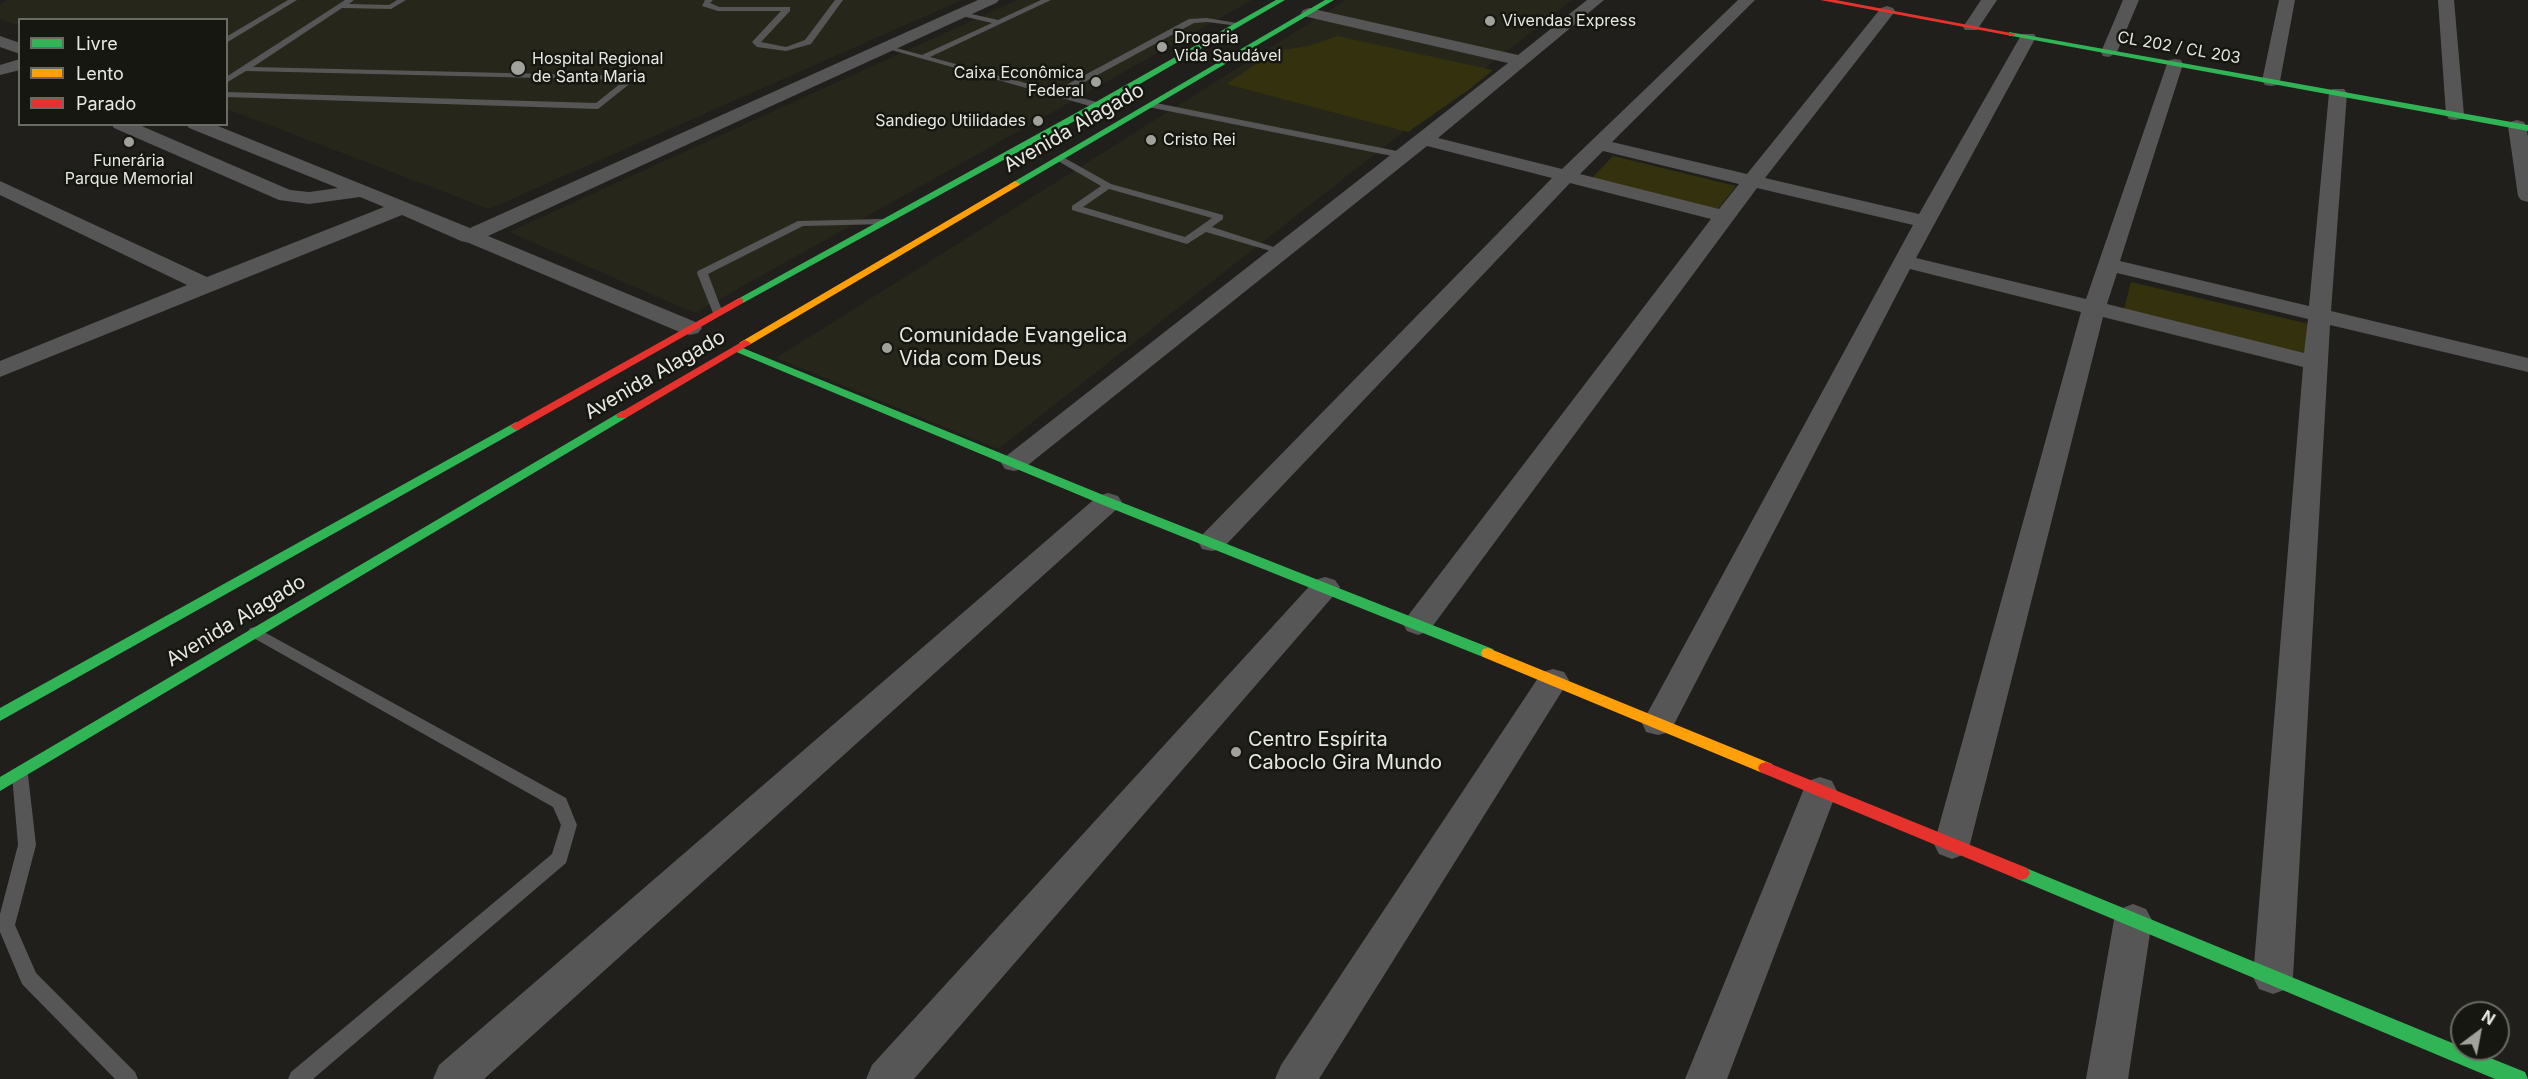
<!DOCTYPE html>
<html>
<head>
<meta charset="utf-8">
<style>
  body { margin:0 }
  #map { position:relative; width:2528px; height:1079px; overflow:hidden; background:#201f1b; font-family:Inter,sans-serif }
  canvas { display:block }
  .legend { position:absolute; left:18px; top:18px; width:210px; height:108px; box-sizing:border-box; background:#171711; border:2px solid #6b6b65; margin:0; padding:8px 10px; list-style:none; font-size:18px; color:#e8e8e3 }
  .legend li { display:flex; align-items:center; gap:12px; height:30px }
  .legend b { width:30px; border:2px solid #6b6b65 }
  .north { position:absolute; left:2450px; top:1001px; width:60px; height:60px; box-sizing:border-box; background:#171711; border:2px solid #6b6b65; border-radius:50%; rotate:32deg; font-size:16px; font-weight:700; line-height:24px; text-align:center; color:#e8e8e3 }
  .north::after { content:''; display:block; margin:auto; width:21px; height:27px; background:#a2a29d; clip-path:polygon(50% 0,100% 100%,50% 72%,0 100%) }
</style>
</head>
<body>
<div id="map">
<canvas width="2528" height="1079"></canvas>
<ul class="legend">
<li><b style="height:8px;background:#30b455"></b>Livre</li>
<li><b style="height:8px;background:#ff9f0a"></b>Lento</li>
<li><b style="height:8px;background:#e5322d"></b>Parado</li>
</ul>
<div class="north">N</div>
</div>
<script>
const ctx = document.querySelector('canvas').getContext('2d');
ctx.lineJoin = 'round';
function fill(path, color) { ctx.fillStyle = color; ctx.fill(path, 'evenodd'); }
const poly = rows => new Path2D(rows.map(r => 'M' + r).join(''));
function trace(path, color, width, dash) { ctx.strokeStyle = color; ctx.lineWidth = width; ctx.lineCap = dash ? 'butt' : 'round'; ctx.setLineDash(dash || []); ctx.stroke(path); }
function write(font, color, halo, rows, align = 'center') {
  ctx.font = font + ' Inter,sans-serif'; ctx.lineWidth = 5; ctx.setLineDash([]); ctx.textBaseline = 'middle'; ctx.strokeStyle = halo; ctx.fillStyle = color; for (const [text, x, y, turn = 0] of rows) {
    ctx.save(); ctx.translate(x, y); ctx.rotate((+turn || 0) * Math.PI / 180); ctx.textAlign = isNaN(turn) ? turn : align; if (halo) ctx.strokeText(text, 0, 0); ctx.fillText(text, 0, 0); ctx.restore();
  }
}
fill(poly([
  [7,0,962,0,489,209,227,109,226,20,20,20,19,26,0,18,0,5],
  [1017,0,1252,0,695,313,509,232],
  [1346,0,1572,0,998,449,776,358]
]), '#27261b');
fill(poly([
  [1337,36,1493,70,1467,91,1408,132,1226,84,1276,51,1309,46],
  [1613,156,1736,186,1717,210,1591,179],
  [2131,282,2309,324,2304,357,2123,313]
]), '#34320e');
fill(poly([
  [288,0,297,0,226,43,226,37,288,0],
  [345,0,354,0,349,4,389,5,397,0,406,0,391,9,342,8,253,67,633,76,637,78,598,109,226,97,226,92,596,103,625,80,246,71,226,83,226,77,345,0],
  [705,0,713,0,710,3,719,7,790,7,790,11,761,42,786,47,805,40,835,0,843,0,811,44,786,51,757,47,752,42,781,11,718,11,702,6,705,0],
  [1041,0,1051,0,930,57,1055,91,1189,19,1207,18,1243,24,1239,26,1207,22,1194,23,1064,93,1100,103,1101,105,1097,108,881,47,885,45,922,55,992,23,958,15,958,11,998,20,1041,0],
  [1151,102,1402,152,1407,155,1402,158,1148,107,1147,105,1151,102],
  [1061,156,1111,184,1223,215,1223,219,1212,227,1286,251,1281,254,1206,232,1187,244,1072,210,1072,206,1101,186,1058,161,1058,157,1061,156],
  [1109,189,1212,218,1185,237,1083,207,1109,189],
  [883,219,886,220,886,224,803,226,708,274,723,313,718,316,713,313,697,273,698,271,798,221,883,219],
  [255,627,566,798,577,825,566,863,313,1079,288,1079,291,1072,552,854,561,825,553,807,250,636,248,632,250,628,255,627],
  [20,769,26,771,28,775,36,845,15,925,36,973,135,1072,138,1079,115,1079,22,984,0,932,0,914,18,845,12,775,14,771,20,769]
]), '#575656');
fill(poly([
  [978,0,999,0,996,3,488,236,698,323,702,328,698,333,690,335,682,333,469,243,461,241,402,215,0,377,0,361,187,285,0,195,0,181,207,277,384,207,360,197,309,204,279,200,114,128,111,124,137,124,290,190,309,192,338,188,189,128,186,124,213,124,470,228,978,0],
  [1587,0,1604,0,1438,138,1562,169,1738,0,1755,0,1612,142,1747,174,1881,8,1887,6,1893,8,1895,11,1893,14,1765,178,1919,214,2020,37,2022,34,2034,34,2036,37,1916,258,2086,299,2167,64,2169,60,2175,59,2181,60,2183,64,2120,261,2309,306,2329,93,2332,89,2344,89,2347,93,2331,311,2528,358,2528,372,2330,325,2293,977,2287,989,2273,994,2259,989,2253,977,2303,367,2103,317,1970,844,1965,854,1952,859,1939,854,1934,844,2081,312,1910,269,1670,732,1658,735,1646,732,1642,723,1913,225,1757,188,1429,631,1418,635,1407,631,1403,624,1407,617,1711,219,1570,183,1222,549,1212,551,1202,549,1198,542,1202,535,1552,178,1427,146,1023,469,1014,471,1005,469,1001,463,1005,457,1508,63,1303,16,1301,13,1303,10,1309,8,1518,55,1587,0],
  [1603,151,1739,184,1719,209,1580,174,1603,151],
  [2117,273,2308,319,2304,353,2107,304,2117,273],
  [1981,0,1997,0,1977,30,1965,30,1963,27,1981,0],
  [2123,0,2139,0,2117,52,2109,57,2103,56,2101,52,2123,0],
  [2279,0,2295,0,2280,81,2277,85,2271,86,2265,85,2262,81,2279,0],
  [2438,0,2454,0,2464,115,2461,119,2455,120,2449,119,2446,115,2438,0],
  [0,36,20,43,20,54,0,47,0,36],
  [20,59,20,70,0,75,0,65,20,59],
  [2517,120,2524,122,2526,126,2528,137,2528,202,2521,200,2518,196,2508,126,2510,122,2517,120],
  [1108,493,1118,496,1122,502,1118,508,484,1079,433,1079,439,1065,1098,496,1108,493],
  [1325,577,1335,580,1340,587,1335,594,914,1079,866,1079,872,1065,1315,580,1325,577],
  [1553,669,1564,672,1569,680,1319,1079,1275,1079,1281,1065,1542,672,1553,669],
  [1820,777,1832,781,1837,791,1727,1079,1685,1079,1803,791,1808,781,1820,777],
  [2133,904,2146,909,2152,920,2128,1079,2086,1079,2114,920,2120,909,2133,904]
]), '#575656');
fill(poly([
  [1276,0,1285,0,1100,107,743,303,735,303,734,301,1094,103,1276,0],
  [1325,0,1334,0,1018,186,1010,184,1325,0],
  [2009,32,2528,125,2528,131,2012,36,2009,36,2009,32],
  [738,346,1113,499,1493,649,1495,653,1493,657,1483,657,1103,505,734,351,734,347,738,346],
  [622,411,626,412,628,415,626,418,0,791,0,777,622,411],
  [516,422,522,426,520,429,0,721,0,708,516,422],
  [2021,866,2462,1047,2462,1049,2468,1049,2525,1072,2528,1079,2495,1079,2015,878,2012,873,2015,868,2021,866]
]), '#30b455');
fill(poly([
  [1015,181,1020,184,1018,186,749,345,745,346,739,343,1015,181],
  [1488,648,1772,764,1774,768,1772,772,1766,774,1760,772,1483,657,1481,653,1483,649,1488,648]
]), '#ff9f0a');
fill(poly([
  [1820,0,1836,0,2016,34,2012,36,1820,0],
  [739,298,743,299,743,303,520,429,516,430,510,426,739,298],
  [745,340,751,343,749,345,626,418,618,418,616,415,745,340],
  [1766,762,2027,868,2030,873,2027,878,2021,880,2015,878,1760,772,1758,768,1760,764,1766,762]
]), '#e5322d');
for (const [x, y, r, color] of [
  [1490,21,6,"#a2a29d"],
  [1162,47,6,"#a2a29d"],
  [518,68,8,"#a2a29d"],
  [1096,82,6,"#a2a29d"],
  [1038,121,6,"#a2a29d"],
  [1151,140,6,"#a2a29d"],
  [129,142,6,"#a2a29d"],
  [887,348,6,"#a2a29d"],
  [1236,752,6,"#a2a29d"]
]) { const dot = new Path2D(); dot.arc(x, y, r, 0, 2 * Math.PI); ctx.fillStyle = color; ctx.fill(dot); trace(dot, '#171711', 2); }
write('16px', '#e8e8e3', '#171711', [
  ["Vivendas Express",1502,21],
  ["Drogaria",1174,38],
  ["Vida Saudável",1174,56],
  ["Hospital Regional",532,59],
  ["de Santa Maria",532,77],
  ["Caixa Econômica",1084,73,"right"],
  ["Federal",1084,91,"right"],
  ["Sandiego Utilidades",1026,121,"right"],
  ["Cristo Rei",1163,140],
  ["Funerária",129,161,"center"],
  ["Parque Memorial",129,179,"center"]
], 'left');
write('16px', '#e8e8e3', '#171711', [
  ["CL 202 / CL 203",2179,48,10]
]);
write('20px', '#e8e8e3', '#171711', [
  ["Avenida Alagado",1074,128,-30],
  ["Avenida Alagado",655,375,-30],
  ["Avenida Alagado",236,621,-31]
]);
write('20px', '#e8e8e3', '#171711', [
  ["Comunidade Evangelica",899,336],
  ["Vida com Deus",899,359],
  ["Centro Espírita",1248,740],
  ["Caboclo Gira Mundo",1248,763]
], 'left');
</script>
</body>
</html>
